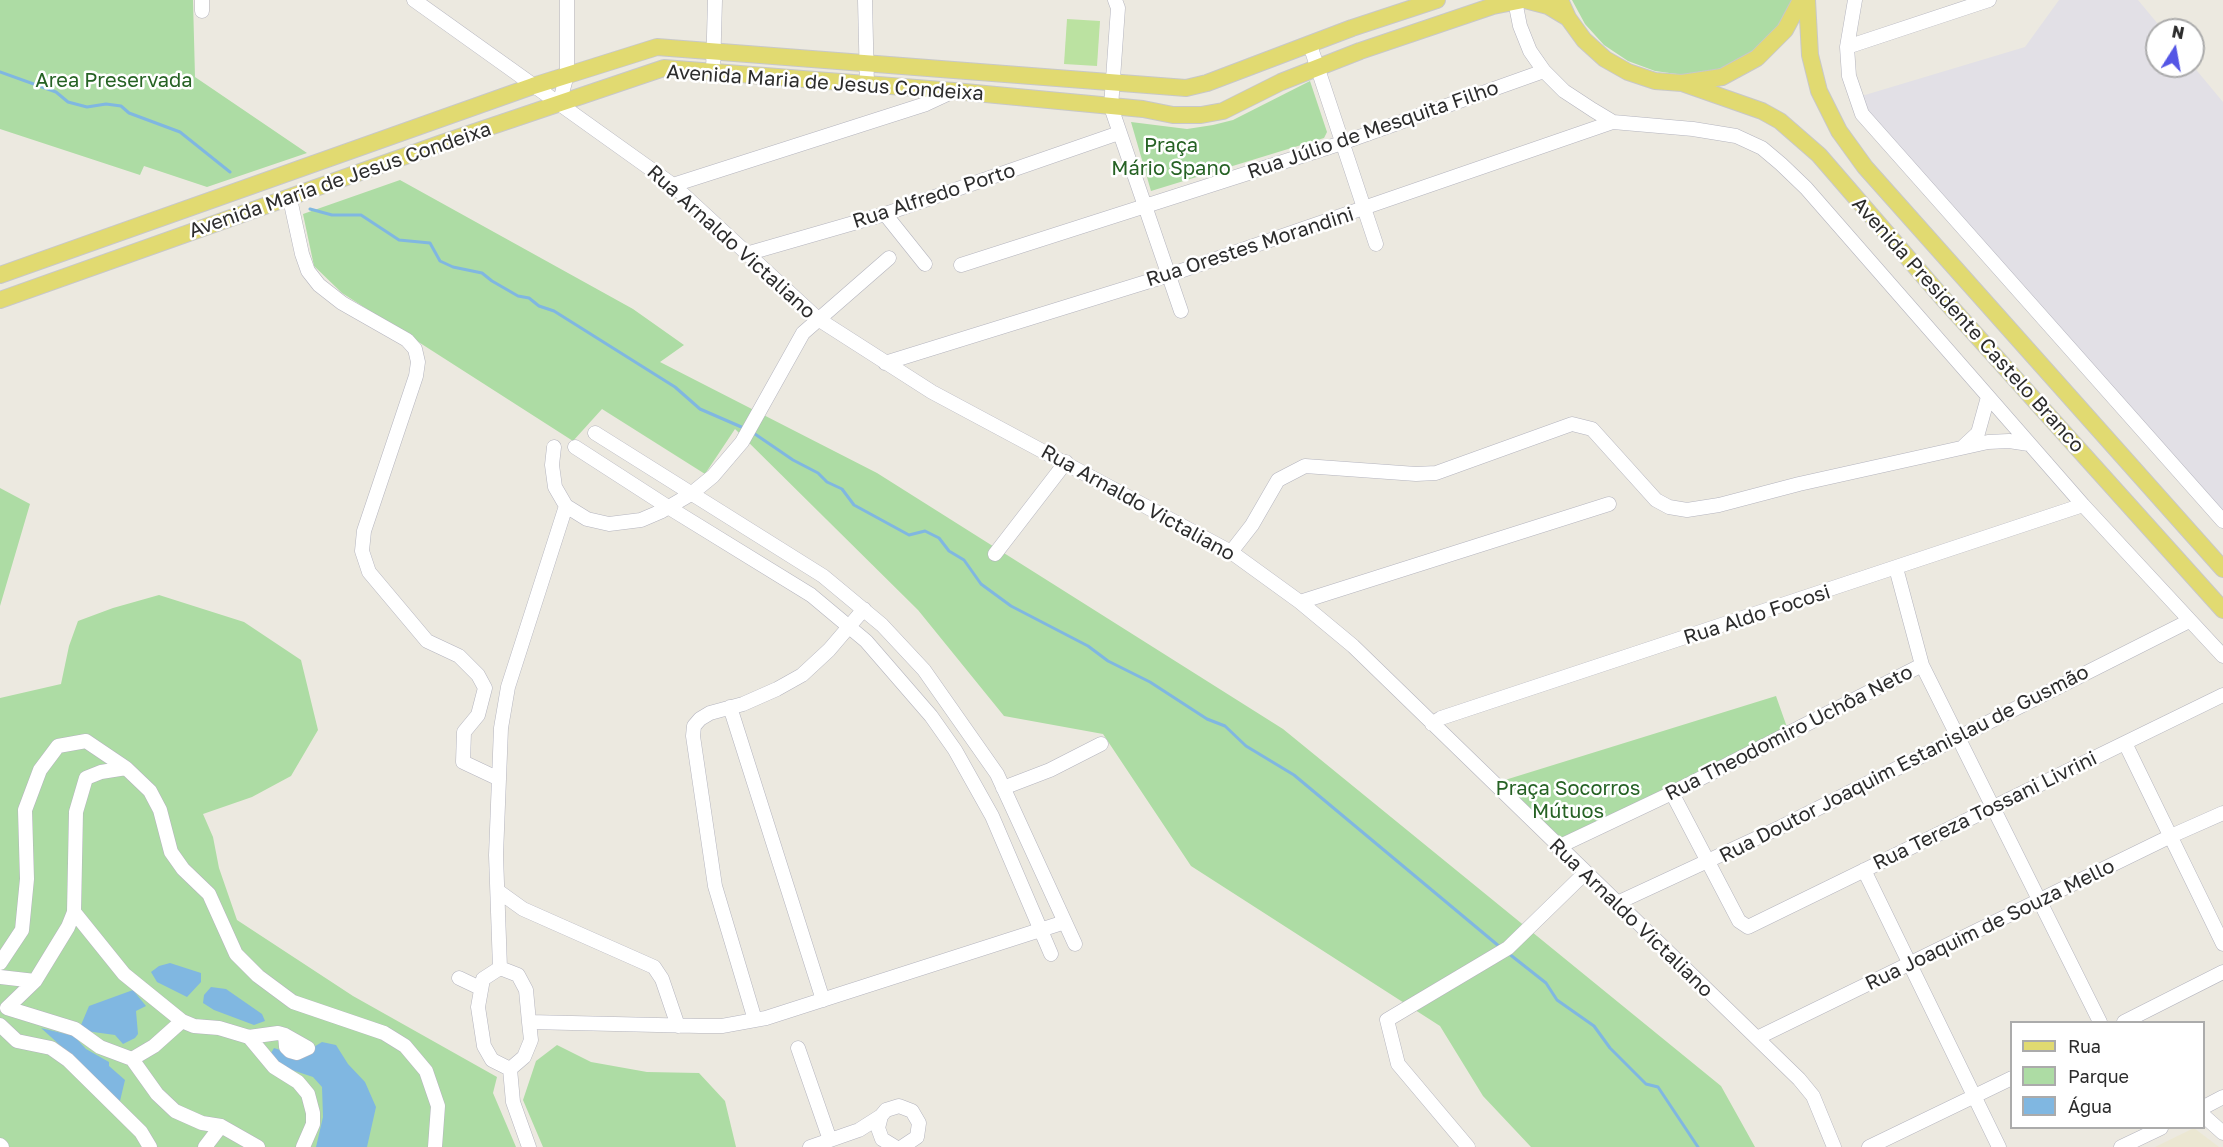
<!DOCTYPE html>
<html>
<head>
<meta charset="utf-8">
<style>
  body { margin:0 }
  #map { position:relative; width:2223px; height:1147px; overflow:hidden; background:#ece9e0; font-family:"Golos Text",sans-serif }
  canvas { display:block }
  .legend { position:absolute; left:2010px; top:1021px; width:195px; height:108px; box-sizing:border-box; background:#fff; border:2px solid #ababab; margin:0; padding:8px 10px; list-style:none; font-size:18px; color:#2c2c2c }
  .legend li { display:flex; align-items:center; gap:12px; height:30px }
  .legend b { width:30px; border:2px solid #ababab }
  .north { position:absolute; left:2145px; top:18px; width:60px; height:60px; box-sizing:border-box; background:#fff; border:2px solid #ababab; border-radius:50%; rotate:11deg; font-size:16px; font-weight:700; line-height:24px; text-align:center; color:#2c2c2c }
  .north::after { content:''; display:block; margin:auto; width:21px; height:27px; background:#5456e5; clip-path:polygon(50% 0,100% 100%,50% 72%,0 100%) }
</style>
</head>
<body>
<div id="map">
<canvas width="2223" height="1147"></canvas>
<ul class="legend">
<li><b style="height:8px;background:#e1da71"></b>Rua</li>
<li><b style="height:16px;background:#addca4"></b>Parque</li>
<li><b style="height:16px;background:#80b7e1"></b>Água</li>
</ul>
<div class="north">N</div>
</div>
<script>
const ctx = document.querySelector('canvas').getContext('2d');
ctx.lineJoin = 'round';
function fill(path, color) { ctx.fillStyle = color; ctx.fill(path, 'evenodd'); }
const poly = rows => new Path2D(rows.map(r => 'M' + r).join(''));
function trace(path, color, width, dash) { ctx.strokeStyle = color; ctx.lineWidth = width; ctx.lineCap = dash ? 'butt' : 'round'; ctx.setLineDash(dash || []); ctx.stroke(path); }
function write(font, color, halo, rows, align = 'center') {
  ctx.font = font + ' "Golos Text",sans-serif'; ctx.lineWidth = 5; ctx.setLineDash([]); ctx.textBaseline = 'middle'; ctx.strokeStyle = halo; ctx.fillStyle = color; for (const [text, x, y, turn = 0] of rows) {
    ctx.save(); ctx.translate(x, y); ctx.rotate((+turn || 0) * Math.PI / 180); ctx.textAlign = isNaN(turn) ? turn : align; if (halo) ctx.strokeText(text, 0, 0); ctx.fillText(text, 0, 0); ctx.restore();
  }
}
fill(poly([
  [2059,0,2138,0,2163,30,2157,30,2157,66,2193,66,2223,102,2223,521,1855,98,2025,47]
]), '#e2e0e6');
fill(poly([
  [2194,1128,2219,1147,2155,1147]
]), '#ebe7d2');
fill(poly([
  [0,0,193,0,195,77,307,153,207,187,144,166,140,175,0,129],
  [1572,0,1794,0,1783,22,1764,44,1740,61,1713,71,1684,75,1655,71,1628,61,1604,45,1585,24],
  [1310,81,1327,132,1324,138,1151,191,1131,122,1187,129,1213,125,1233,120],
  [400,180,633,309,684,345,660,362,877,473,1283,729,1721,1086,1755,1147,1531,1147,1483,1096,1440,1026,1191,866,1103,734,1004,716,918,610,735,429,705,474,602,409,573,441,342,293,314,266,303,214],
  [0,488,30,504,0,606],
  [159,595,244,622,301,660,318,730,291,776,252,797,203,814,213,837,219,868,237,920,353,996,497,1077,493,1093,516,1147,0,1147,0,698,61,684,69,646,78,621,113,608],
  [1776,696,1789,733,1558,847,1492,784],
  [557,1045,591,1062,647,1072,699,1073,725,1101,736,1147,543,1147,523,1100,536,1061]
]), '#addca4');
fill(poly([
  [1067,19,1100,21,1097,66,1064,64]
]), '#bbe2a1');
fill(poly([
  [170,963,201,973,201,982,187,997,157,982,151,972,159,966],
  [211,987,226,989,262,1014,265,1021,254,1025,214,1010,203,1003,204,995],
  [133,990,146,1006,136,1011,138,1034,135,1038,123,1044,115,1035,86,1031,81,1025,89,1006],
  [41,1028,74,1036,86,1049,109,1062,109,1066,125,1080,120,1101,97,1085,82,1065],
  [322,1042,336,1045,348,1064,365,1082,376,1107,367,1147,316,1147,323,1117,322,1087,313,1077,280,1066,271,1053,274,1048,299,1056]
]), '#80b7e1');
trace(poly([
  [0,72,56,92,68,102,87,107,106,104,121,106,129,113,180,132,230,172],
  [310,209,332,215,361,215,399,240,430,243,440,261,453,267,482,273,492,281,518,296,529,298,539,306,554,311,675,387,700,409,746,429],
  [752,432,793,460,818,473,827,482,842,489,854,505,909,535,925,531,939,538,949,551,964,560,981,584,1011,606,1088,646,1108,661,1150,682,1207,719,1225,726,1246,746,1294,775,1500,947],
  [1508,953,1546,983,1557,1000,1594,1026,1610,1048,1646,1084,1658,1087,1698,1147]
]), '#80b7e1', 3);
const minor = poly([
  [414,0,673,185,818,319,932,392,1231,552,1300,602,1353,646,1799,1079,1813,1096,1834,1147],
  [865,0,867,85],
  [1115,0,1118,8,1111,107,1181,311],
  [1855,0,1847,47,1849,76,1862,114,2223,521],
  [1515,1,1520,26,1530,51,1544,71,1564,91,1593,110,1613,122,1693,129,1736,136,1762,148,1781,164,1806,188,2083,505,2223,656],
  [202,11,202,0],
  [1310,45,1376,244],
  [1847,47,1989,0],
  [713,72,715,0],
  [559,104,567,75,567,0],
  [673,185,926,104,954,91],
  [290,199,302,254,308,271,319,285,342,303,407,340,415,349,418,362,416,376,364,531,362,551,369,572,427,641,459,656,478,675,485,688,478,715,464,732,463,762,497,778],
  [885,214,925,264],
  [746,254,885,214,1119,133],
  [961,265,1342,143,1544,71],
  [885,363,1169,275,1613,122],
  [595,433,823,576,882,625,924,670,997,774,1075,944],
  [1964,446,1978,433,1988,397],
  [554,447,552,465,555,487,566,506,587,519,609,524,641,520,662,511,691,494,713,476,742,442,803,333,889,258],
  [575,447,668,507,811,595,866,641,931,716,955,750,992,816,1051,954],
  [1231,552,1252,525,1278,480,1305,466,1416,474,1436,473,1572,424,1592,429,1656,500,1669,507,1687,510,1719,505,1799,484,1988,442,2009,441,2029,444],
  [995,554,1066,462],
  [1896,568,1922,665,2100,1022],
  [1300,602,1609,504],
  [730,707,823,1000],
  [1432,724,1441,718,2083,505],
  [2125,743,2223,944],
  [1003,788,1050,770,1101,744],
  [1672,793,1739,921,1748,927,2223,695],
  [1558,847,1672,793,1922,665],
  [1864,870,1999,1147],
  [498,891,523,909,654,967,662,979,678,1026],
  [1617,903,1783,826,2189,621],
  [74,912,76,812,86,778,101,772,126,768,150,791,160,810,171,852,183,869,209,894,236,954,258,976,293,1002,384,1033,405,1046,426,1071,438,1106,435,1147],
  [0,963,22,930,27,879,25,810,40,770,58,746,86,741,126,768],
  [500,968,496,855,501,728,508,687,566,506],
  [500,968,483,979,478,1007,484,1046,492,1060,510,1069],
  [500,968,518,975,526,990,529,1022,531,1040,524,1057,510,1069],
  [0,977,35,981],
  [459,978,480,988],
  [755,1020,715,886,693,736,694,726,700,719,710,713,743,704,777,689,802,675,829,650,864,609],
  [529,1022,700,1026,722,1026,766,1018,1065,922],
  [2124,1022,2223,972],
  [0,1025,17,1041,51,1048,68,1060,141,1132,150,1147],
  [249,1037,278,1033,285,1035,308,1048,297,1053,290,1051,286,1047,285,1035],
  [1757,1038,2171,836,2223,813],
  [798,1048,830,1140],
  [132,1059,100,1047,75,1029,7,1008,35,981,68,927,74,912,124,974,182,1021],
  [510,1069,513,1102,529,1147],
  [2204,1107,2223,1097],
  [2204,1116,2223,1133],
  [0,1145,2,1147],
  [205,1147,221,1126],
  [258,1147,221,1126,202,1123,175,1111,157,1094,132,1059,154,1046,182,1021,194,1026,219,1028,249,1037,274,1067,298,1082,308,1094,313,1113,313,1124,303,1147],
  [810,1147,859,1130,881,1116],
  [895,1147,882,1139,878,1128,881,1116,886,1110,899,1106,912,1111,919,1123,917,1137,902,1147],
  [1468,1147,1398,1064,1387,1020,1508,948,1585,873],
  [1869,1147,2012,1078],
  [2121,1147,2161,1128]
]);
const major = poly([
  [1525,0,1548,6,1568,18],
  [1560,0,1568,18,1584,40,1605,59,1628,72,1655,81,1682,83,1722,77,1757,58,1785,30,1801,0],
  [1807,0,1810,55,1819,91,1839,131,1865,167,2223,569],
  [1682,83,1762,111,1780,121,1819,155,1940,295,2223,610],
  [0,275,533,86,657,47,1186,88,1207,83,1352,28,1437,0],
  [0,300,442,143,664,68,954,91,1143,109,1173,115,1201,115,1223,111,1281,82,1360,51,1493,6,1523,0]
]);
trace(minor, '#b4b4be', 15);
trace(major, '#c8c8c8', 18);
trace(minor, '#fff', 14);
trace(major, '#e1da71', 16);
write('20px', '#266224', '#fff', [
  ["Area Preservada",114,81],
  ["Praça",1171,146],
  ["Mário Spano",1171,169],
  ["Praça Socorros",1568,789],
  ["Mútuos",1568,812]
]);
write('20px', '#2c2c2c', '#fff', [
  ["Avenida Maria de Jesus Condeixa",825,83,4],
  ["Rua Júlio de Mesquita Filho",1373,130,-19],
  ["Avenida Maria de Jesus Condeixa",340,180,-19],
  ["Rua Alfredo Porto",934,196,-18],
  ["Rua Arnaldo Victaliano",731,242,42],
  ["Rua Orestes Morandini",1250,247,-18],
  ["Avenida Presidente Castelo Branco",1968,325,48],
  ["Rua Arnaldo Victaliano",1138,503,29],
  ["Rua Aldo Focosi",1757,615,-18],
  ["Rua Theodomiro Uchôa Neto",1789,733,-27],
  ["Rua Doutor Joaquim Estanislau de Gusmão",1904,764,-27],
  ["Rua Tereza Tossani Livrini",1985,811,-26],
  ["Rua Arnaldo Victaliano",1631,918,44],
  ["Rua Joaquim de Souza Mello",1990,925,-26]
]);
</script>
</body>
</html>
